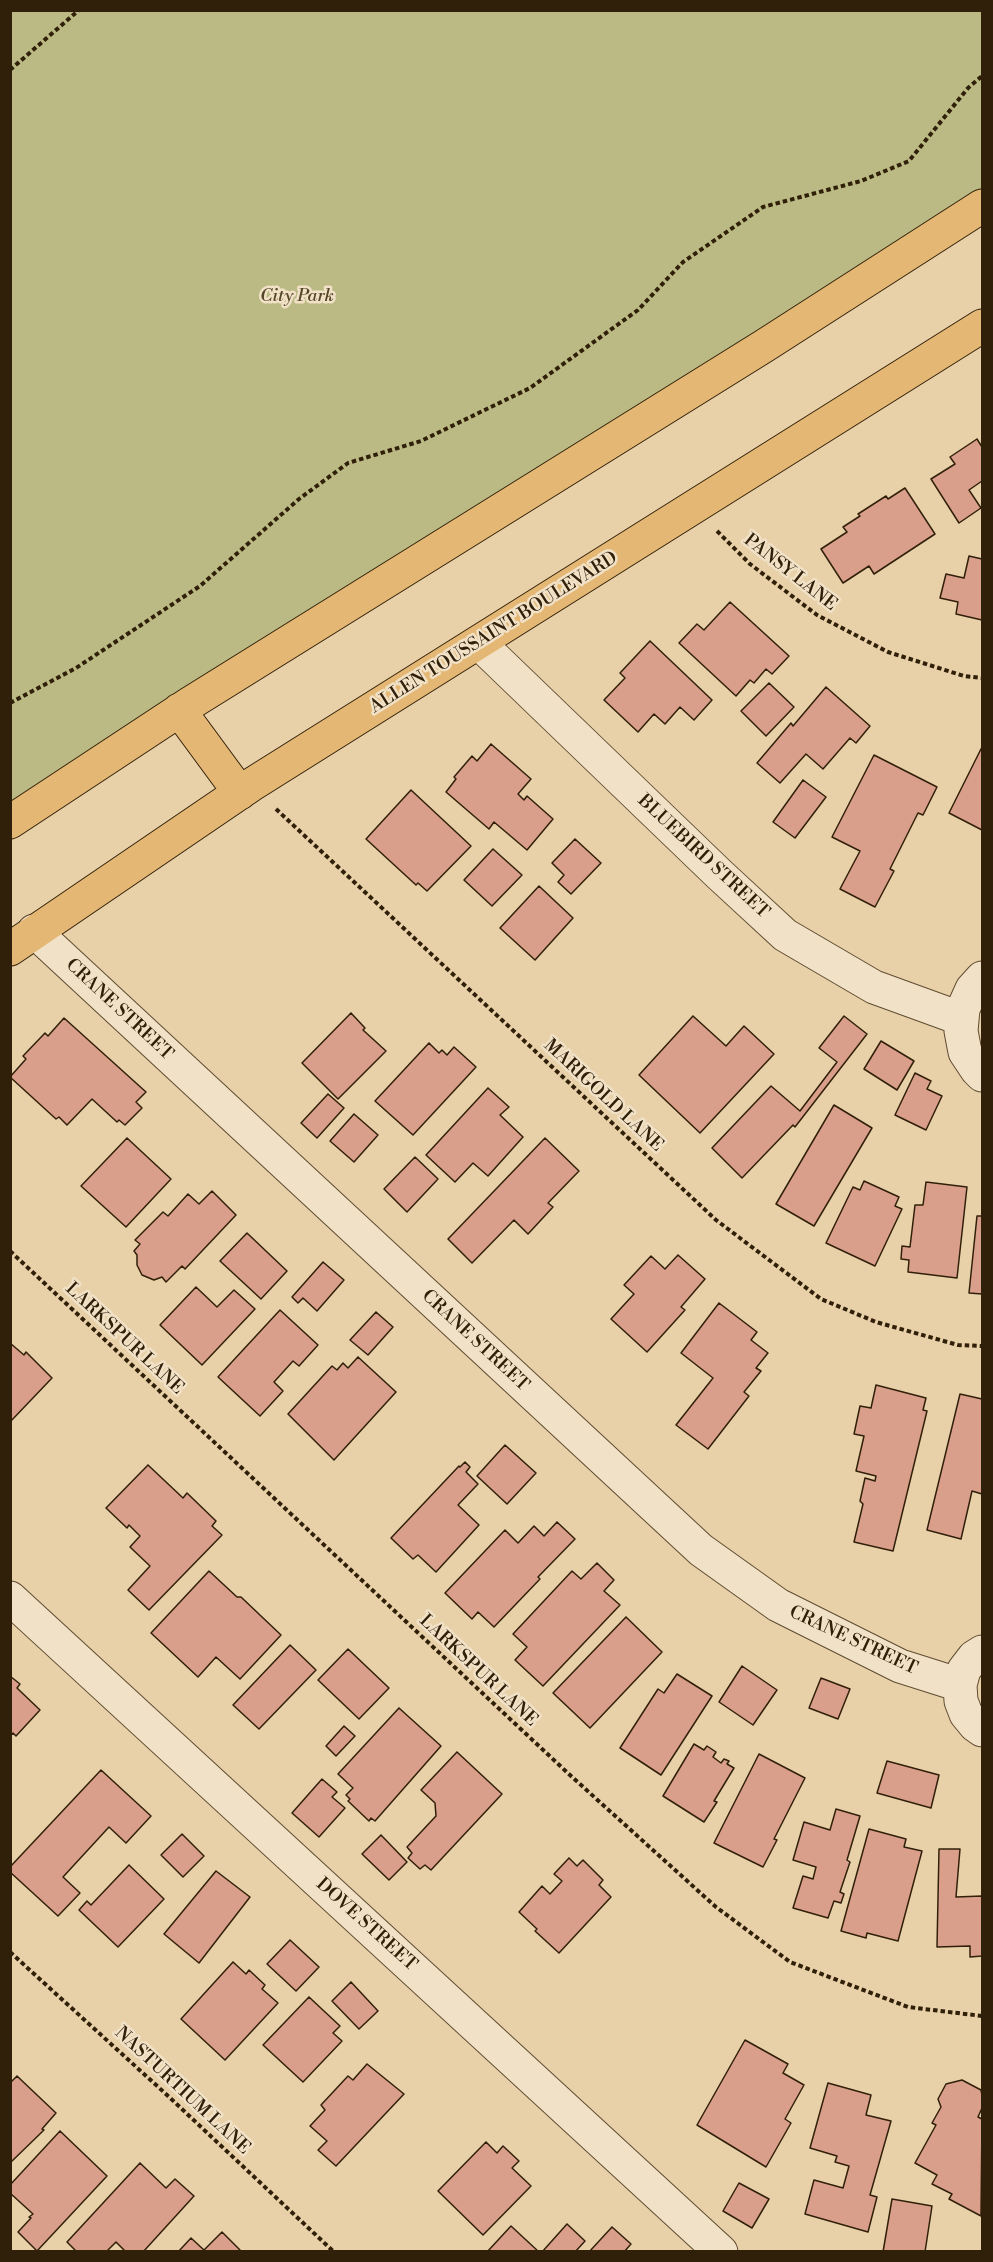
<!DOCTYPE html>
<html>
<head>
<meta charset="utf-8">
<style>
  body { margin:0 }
  #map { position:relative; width:993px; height:2262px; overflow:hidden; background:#e8d1a9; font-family:"Libre Bodoni",serif }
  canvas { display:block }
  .frame { position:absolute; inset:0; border:12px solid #312009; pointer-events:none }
</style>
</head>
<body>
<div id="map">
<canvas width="993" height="2262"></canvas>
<div class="frame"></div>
</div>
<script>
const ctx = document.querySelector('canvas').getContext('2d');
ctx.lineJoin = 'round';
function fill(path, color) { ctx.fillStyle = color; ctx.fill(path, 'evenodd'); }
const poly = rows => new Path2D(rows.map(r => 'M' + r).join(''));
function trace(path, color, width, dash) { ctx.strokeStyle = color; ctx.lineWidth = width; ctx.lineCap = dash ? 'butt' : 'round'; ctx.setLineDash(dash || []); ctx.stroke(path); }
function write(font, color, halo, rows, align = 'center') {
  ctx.font = font + ' "Libre Bodoni",serif'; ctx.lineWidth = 5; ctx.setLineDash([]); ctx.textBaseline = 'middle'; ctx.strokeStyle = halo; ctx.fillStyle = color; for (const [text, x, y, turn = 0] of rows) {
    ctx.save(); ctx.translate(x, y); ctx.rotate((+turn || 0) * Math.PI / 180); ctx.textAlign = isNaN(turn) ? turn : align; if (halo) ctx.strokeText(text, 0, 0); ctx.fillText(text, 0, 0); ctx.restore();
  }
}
fill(poly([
  [11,11,982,11,982,206,11,822]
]), '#bbba84');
const building = poly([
  [977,439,982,447,982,481,969,490,981,508,959,523,931,479,955,464,950,457,977,439],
  [905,488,935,534,874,574,869,566,843,583,821,549,847,532,843,527,860,516,858,514,886,496,888,499,905,488],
  [969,556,982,559,982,620,956,614,958,602,940,598,946,574,964,578,969,556],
  [730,602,789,656,772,674,766,669,754,683,750,680,736,696,679,643,697,624,704,630,730,602],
  [650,641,712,700,694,720,680,707,665,724,654,714,638,732,604,700,625,678,620,673,650,641],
  [769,683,794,707,766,736,741,711,769,683],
  [826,687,870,726,856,743,850,738,823,769,806,754,780,783,757,763,791,723,793,726,826,687],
  [491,744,531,779,518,794,524,800,527,796,553,819,527,850,494,822,489,829,446,792,456,779,454,777,472,756,477,761,491,744],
  [982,747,982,830,949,813,982,747],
  [874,755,937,787,923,815,918,813,890,869,894,871,875,907,840,889,860,851,832,837,874,755],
  [803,780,826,797,795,838,773,822,803,780],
  [411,790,471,846,427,891,418,883,416,885,366,839,411,790],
  [575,839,601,863,571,894,558,882,564,875,552,863,575,839],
  [493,849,522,875,492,906,464,880,493,849],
  [539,886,573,918,535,960,500,928,539,886],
  [351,1013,365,1028,363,1030,386,1051,338,1099,302,1063,351,1013],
  [693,1016,726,1046,744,1026,774,1054,700,1133,639,1075,693,1016],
  [844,1016,867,1034,795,1127,793,1125,742,1178,712,1148,771,1086,800,1111,837,1062,819,1048,844,1016],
  [64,1018,146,1092,136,1102,142,1108,125,1125,119,1120,117,1122,92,1099,67,1125,59,1117,56,1119,10,1077,26,1059,23,1056,45,1033,48,1036,64,1018],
  [881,1041,914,1061,897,1090,864,1069,881,1041],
  [429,1043,439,1053,442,1050,447,1055,454,1047,476,1067,413,1135,375,1101,429,1043],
  [915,1073,931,1081,927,1089,942,1096,926,1130,895,1115,915,1073],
  [488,1088,509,1107,500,1115,523,1137,488,1176,473,1163,455,1182,426,1155,488,1088],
  [328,1094,344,1108,317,1138,301,1123,328,1094],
  [834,1105,872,1128,814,1226,776,1204,834,1105],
  [354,1114,378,1135,354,1162,330,1141,354,1114],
  [127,1138,171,1179,126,1227,81,1186,127,1138],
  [545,1138,579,1171,548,1203,553,1207,528,1234,514,1220,472,1263,448,1239,545,1138],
  [415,1157,438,1179,407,1212,384,1189,415,1157],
  [864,1181,899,1197,895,1206,902,1209,875,1266,826,1243,853,1187,860,1190,864,1181],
  [926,1182,967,1187,957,1278,908,1272,909,1260,901,1259,902,1246,910,1247,915,1205,923,1205,926,1182],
  [212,1191,236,1215,185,1269,182,1266,166,1282,162,1277,154,1280,142,1275,137,1265,137,1255,134,1251,140,1244,135,1240,163,1212,168,1216,188,1194,199,1204,212,1191],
  [977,1216,982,1216,982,1294,969,1293,977,1216],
  [247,1233,287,1271,261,1299,220,1261,247,1233],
  [678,1255,705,1279,681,1307,685,1310,647,1352,611,1319,634,1294,624,1285,651,1256,665,1269,678,1255],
  [323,1262,344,1280,317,1311,303,1298,298,1303,292,1297,323,1262],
  [196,1287,217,1307,234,1290,255,1309,202,1365,160,1325,196,1287],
  [719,1303,757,1332,751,1340,768,1353,756,1368,761,1371,744,1392,749,1396,708,1449,676,1425,713,1378,681,1353,719,1303],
  [280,1310,318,1345,299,1366,293,1361,274,1382,283,1391,260,1416,218,1377,280,1310],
  [376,1312,393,1327,368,1355,350,1340,376,1312],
  [10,1343,24,1355,26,1352,52,1378,10,1422,10,1343],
  [358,1357,396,1392,334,1460,288,1414,332,1366,337,1370,343,1363,348,1368,358,1357],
  [876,1385,926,1398,923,1410,927,1411,893,1551,854,1542,863,1504,860,1501,865,1478,875,1481,876,1476,856,1471,864,1436,854,1434,860,1406,871,1408,876,1385],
  [960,1394,982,1399,982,1494,972,1491,961,1539,927,1530,960,1394],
  [505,1445,536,1473,507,1504,477,1476,505,1445],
  [465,1462,470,1467,466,1472,478,1484,458,1505,479,1525,436,1572,418,1555,413,1559,391,1538,459,1466,460,1467,465,1462],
  [148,1465,183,1498,187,1493,216,1521,212,1526,222,1535,149,1610,128,1590,150,1566,130,1547,140,1536,129,1525,127,1528,106,1508,148,1465],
  [557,1522,575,1539,538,1577,540,1579,494,1627,478,1612,472,1619,445,1593,505,1530,518,1543,534,1526,544,1536,557,1522],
  [597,1563,614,1580,604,1591,620,1605,543,1686,515,1660,527,1647,513,1634,572,1571,581,1579,597,1563],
  [209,1571,237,1597,241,1597,281,1635,240,1679,216,1657,198,1677,151,1633,209,1571],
  [626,1617,662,1652,590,1728,553,1693,626,1617],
  [290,1645,316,1670,259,1729,233,1705,290,1645],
  [348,1649,389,1688,359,1719,318,1680,348,1649],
  [742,1666,777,1690,753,1725,719,1702,742,1666],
  [677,1674,712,1696,661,1775,620,1748,658,1689,664,1693,677,1674],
  [10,1676,20,1684,17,1688,40,1710,16,1736,13,1733,10,1736,10,1676],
  [821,1678,850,1689,838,1719,809,1708,821,1678],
  [399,1708,441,1746,375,1821,371,1818,369,1821,348,1801,350,1799,346,1795,353,1788,338,1774,399,1708],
  [344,1726,355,1736,336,1756,326,1746,344,1726],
  [694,1744,704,1750,707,1746,716,1752,713,1757,721,1763,724,1759,729,1761,727,1764,734,1768,714,1801,717,1802,704,1822,663,1796,694,1744],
  [457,1752,502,1794,431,1870,425,1865,420,1869,408,1858,412,1853,407,1847,436,1816,435,1803,421,1790,457,1752],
  [759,1754,805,1778,774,1839,777,1840,763,1867,714,1843,759,1754],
  [887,1761,939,1775,931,1808,877,1793,887,1761],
  [101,1770,151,1816,126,1843,109,1827,63,1877,80,1893,58,1916,10,1872,10,1867,101,1770],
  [322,1779,337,1792,332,1797,345,1808,319,1837,292,1813,322,1779],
  [836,1809,860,1816,847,1860,850,1862,840,1892,844,1894,841,1903,834,1901,828,1918,793,1908,803,1876,813,1879,816,1867,793,1860,804,1822,830,1830,836,1809],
  [869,1829,906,1839,904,1847,922,1851,898,1941,867,1933,866,1938,841,1931,869,1829],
  [182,1834,204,1856,183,1877,161,1855,182,1834],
  [381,1835,407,1862,389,1880,362,1854,381,1835],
  [939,1849,960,1849,956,1897,982,1896,982,1956,970,1957,970,1946,937,1947,939,1849],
  [569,1858,577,1866,583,1860,603,1880,599,1885,611,1897,559,1953,535,1931,537,1929,519,1912,542,1886,550,1894,562,1881,554,1874,569,1858],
  [129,1865,164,1899,118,1947,79,1910,87,1901,91,1905,129,1865],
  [216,1871,250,1897,199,1963,164,1934,216,1871],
  [290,1940,319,1967,296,1991,267,1964,290,1940],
  [233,1962,246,1974,249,1970,265,1985,262,1989,278,2003,225,2060,181,2019,233,1962],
  [351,1982,378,2011,359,2029,332,2001,351,1982],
  [309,1997,340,2026,333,2033,342,2041,303,2082,263,2045,309,1997],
  [745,2040,788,2064,783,2073,804,2085,785,2119,791,2123,766,2167,697,2125,745,2040],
  [367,2064,404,2094,336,2166,318,2150,327,2141,310,2126,325,2110,321,2105,348,2076,353,2080,367,2064],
  [17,2076,56,2113,42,2129,44,2130,10,2163,10,2083,17,2076],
  [962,2080,981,2090,982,2095,982,2108,978,2117,982,2119,981,2216,949,2199,952,2194,932,2184,937,2175,915,2163,936,2125,932,2123,941,2107,938,2099,946,2084,962,2080],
  [828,2083,871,2095,866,2115,891,2121,870,2195,877,2197,868,2232,805,2214,814,2180,843,2188,849,2166,835,2162,837,2156,810,2148,828,2083],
  [60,2131,107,2176,37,2251,18,2232,31,2218,29,2217,33,2214,10,2193,10,2185,60,2131],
  [486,2142,497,2153,503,2146,519,2161,512,2168,531,2186,483,2235,438,2191,486,2142],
  [140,2163,166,2188,175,2179,194,2196,143,2252,126,2252,116,2242,106,2252,77,2252,67,2242,140,2163],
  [739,2183,769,2199,752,2228,723,2211,739,2183],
  [892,2199,932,2206,925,2252,883,2252,892,2199],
  [567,2224,585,2241,575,2252,542,2252,567,2224],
  [511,2226,539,2252,487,2252,511,2226],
  [612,2227,631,2244,624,2252,589,2252,612,2227],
  [222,2232,240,2250,239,2252,178,2252,191,2238,204,2250,222,2232]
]);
fill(building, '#da9f8b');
trace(building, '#312009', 1.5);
const minor = poly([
  [479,643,719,874,785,935,874,987,962,1019],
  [34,931,701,1550,778,1605,900,1666,960,1685],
  [982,978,972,989,963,1009,961,1031,965,1052,977,1070,982,1075],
  [10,1598,721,2252],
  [982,1652,974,1657,964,1670,960,1685,961,1701,966,1714,975,1725,982,1730]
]);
const major = poly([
  [179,710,240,793],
  [10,822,189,704,764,346,982,206],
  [10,949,251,785,982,326]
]);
trace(minor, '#5f4c31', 35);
trace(major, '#312009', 35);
trace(poly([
  [10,70,79,10],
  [717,531,750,564,817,615,888,652,964,676,982,678],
  [10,703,76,668,200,586,299,499,348,463,421,441,530,388,638,310,683,262,763,207,861,181,909,161,968,88,982,76],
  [276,809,716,1220,821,1299,876,1322,958,1345,982,1346],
  [10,1251,571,1776,716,1907,790,1962,908,2007,982,2016],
  [10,1952,167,2095,334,2252]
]), '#312009', 4, [4.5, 3]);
trace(minor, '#f0e1c7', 33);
trace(major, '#e4b874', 33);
write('italic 18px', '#544628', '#f0e1c7', [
  ["City Park",297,297]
]);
write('18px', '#312009', '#f0e1c7', [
  ["PANSY LANE",790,573,38],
  ["ALLEN TOUSSAINT BOULEVARD",494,633,-32],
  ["BLUEBIRD STREET",703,857,43],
  ["CRANE STREET",119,1010,43],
  ["MARIGOLD LANE",603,1096,43],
  ["LARKSPUR LANE",124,1339,43],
  ["CRANE STREET",475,1341,43],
  ["CRANE STREET",853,1641,25],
  ["LARKSPUR LANE",478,1671,43],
  ["DOVE STREET",366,1925,42],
  ["NASTURTIUM LANE",182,2091,43]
]);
</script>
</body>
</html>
